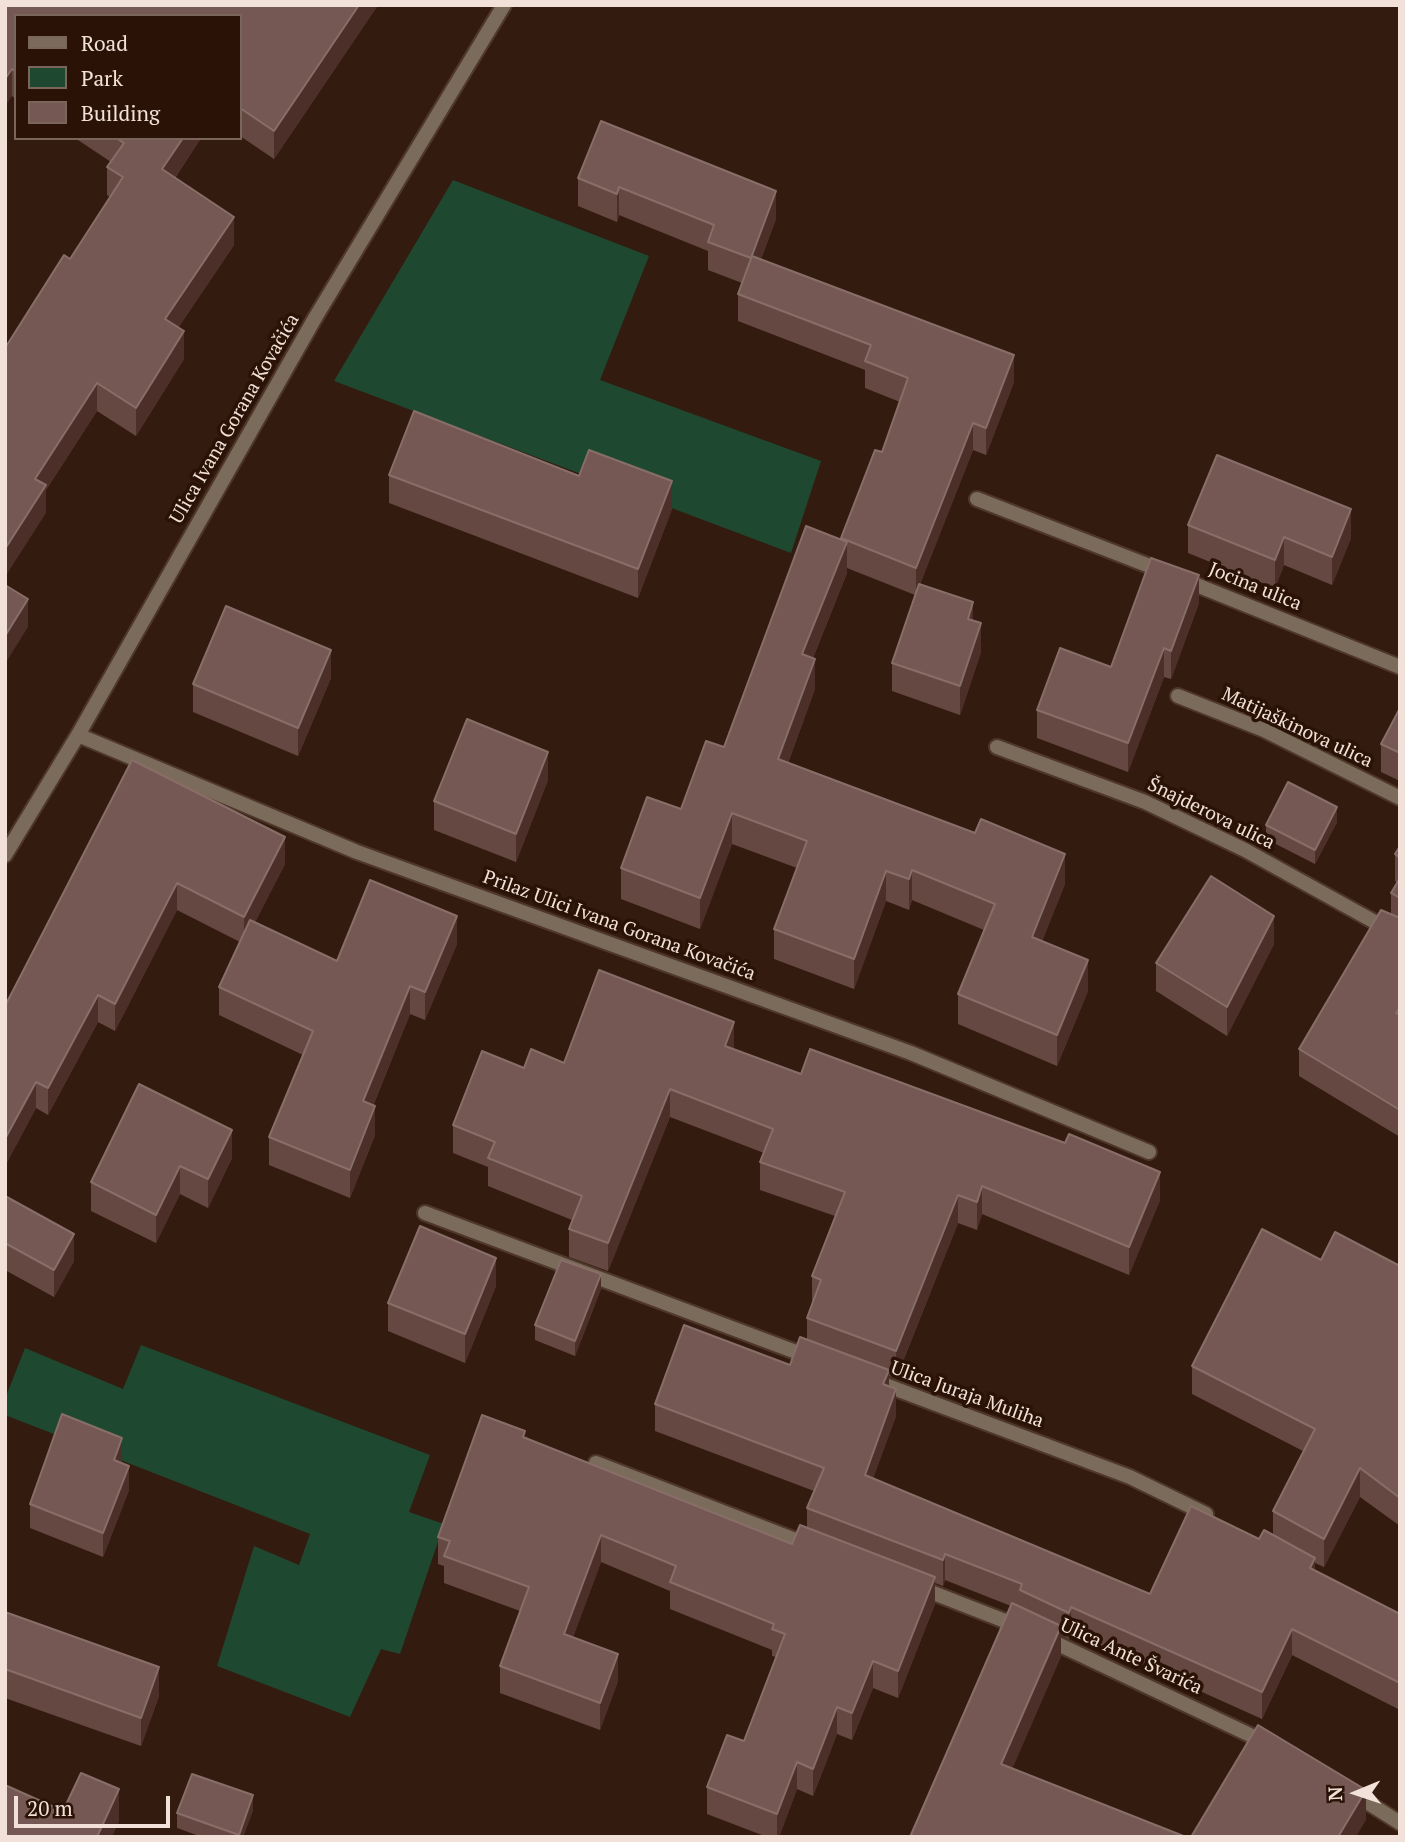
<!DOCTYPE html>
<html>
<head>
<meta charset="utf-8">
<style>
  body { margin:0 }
  #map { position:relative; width:1405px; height:1842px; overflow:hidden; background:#341b0f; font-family:"PT Serif",serif }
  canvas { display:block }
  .frame { position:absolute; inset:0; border:7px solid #f2e1d9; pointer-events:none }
  .legend { position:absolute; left:14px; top:14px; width:228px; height:126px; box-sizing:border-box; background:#2a1206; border:2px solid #7a655a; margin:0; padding:9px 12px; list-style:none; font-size:21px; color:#f2e1d9 }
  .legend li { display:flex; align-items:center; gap:14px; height:35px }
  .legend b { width:35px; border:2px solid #7a655a }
  .north { position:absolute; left:1321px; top:1758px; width:70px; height:70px; -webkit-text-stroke:5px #2a1206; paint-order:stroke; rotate:268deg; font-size:19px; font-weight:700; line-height:28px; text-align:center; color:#f2e1d9 }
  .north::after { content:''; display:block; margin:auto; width:24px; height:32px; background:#f2e1d9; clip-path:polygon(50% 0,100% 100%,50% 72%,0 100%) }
  .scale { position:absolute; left:14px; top:1796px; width:156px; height:32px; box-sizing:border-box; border:4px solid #f2e1d9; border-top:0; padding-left:9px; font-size:21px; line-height:24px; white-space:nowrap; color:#f2e1d9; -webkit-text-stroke:5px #2a1206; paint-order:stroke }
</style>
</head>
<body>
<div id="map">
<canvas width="1405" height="1842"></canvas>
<div class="frame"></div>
<ul class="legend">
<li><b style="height:9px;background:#7a6b5a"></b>Road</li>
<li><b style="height:19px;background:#1f4830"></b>Park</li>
<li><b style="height:19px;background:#755853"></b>Building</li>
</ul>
<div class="north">N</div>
<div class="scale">20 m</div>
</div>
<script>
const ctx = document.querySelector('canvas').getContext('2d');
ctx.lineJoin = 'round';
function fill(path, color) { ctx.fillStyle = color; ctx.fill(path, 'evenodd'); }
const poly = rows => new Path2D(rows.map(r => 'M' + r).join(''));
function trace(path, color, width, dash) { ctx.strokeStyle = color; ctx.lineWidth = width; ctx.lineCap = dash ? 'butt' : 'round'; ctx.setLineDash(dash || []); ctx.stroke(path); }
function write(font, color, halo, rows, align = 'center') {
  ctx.font = font + ' "PT Serif",serif'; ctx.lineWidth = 7; ctx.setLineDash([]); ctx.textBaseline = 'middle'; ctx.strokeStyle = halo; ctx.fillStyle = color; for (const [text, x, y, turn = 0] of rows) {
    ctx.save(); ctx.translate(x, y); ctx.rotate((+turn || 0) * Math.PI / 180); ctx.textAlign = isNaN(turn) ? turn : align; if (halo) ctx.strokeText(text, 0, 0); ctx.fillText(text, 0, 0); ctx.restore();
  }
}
fill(poly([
  [453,180,649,256,600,380,821,461,791,553,334,381],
  [141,1345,430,1455,409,1512,444,1524,400,1654,381,1649,350,1717,217,1666,254,1546,299,1565,310,1534,5,1415,5,1399,25,1348,123,1389]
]), '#1f4830');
const street = poly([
  [977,499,1165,572],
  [1184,580,1400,667],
  [1178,696,1264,730,1400,798],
  [78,735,357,852,911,1053,1149,1152],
  [997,747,1145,802,1245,850,1400,936],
  [5,855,78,735,315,318,504,5],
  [425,1213,812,1358],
  [880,1383,1130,1477,1206,1514],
  [596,1463,811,1546],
  [918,1587,1023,1628],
  [1045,1638,1267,1743],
  [1351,1792,1400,1823]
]);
trace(street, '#4f372b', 18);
trace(street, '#7a6b5a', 14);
fill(poly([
  [5,5,378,5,274,159,240,136,240,16,16,16,16,99,12,96],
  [75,138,201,138,175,178,234,245,178,328,184,359,136,436,97,411,46,490,46,513,7,345,70,259,110,197,107,195,107,167,111,162],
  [578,178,776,219,761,259,1014,382,986,455,973,450,920,584,973,621,981,652,960,715,892,691,892,663,915,595,847,568,847,573,813,658,815,689,788,763,1065,884,1042,941,1088,991,1057,1066,958,1024,958,994,984,930,912,900,909,910,886,901,854,989,774,959,774,929,797,868,732,844,700,929,621,899,621,868,681,809,724,747,841,540,882,452,900,402,865,388,865,370,738,321,738,294,742,283,708,270,708,251,619,215,617,222,578,206],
  [389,475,579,476,672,509,638,598,389,503],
  [1188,525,1351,538,1332,585,1284,565,1275,588,1188,553],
  [1199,603,1171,679,1164,677,1128,772,1037,738,1037,710,1111,667],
  [331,678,298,756,193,712,193,684],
  [1400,708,1400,781,1381,772,1381,744],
  [132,760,285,864,255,922,337,961,457,944,425,1020,410,1014,373,1106,375,1135,350,1198,269,1165,269,1137,303,1055,219,1015,219,987,240,942,177,910,115,1031,98,1022,48,1115,36,1108,5,1166,5,1006],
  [548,780,516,862,434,830,434,801],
  [1337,822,1315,864,1266,839,1266,825],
  [1400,846,1400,1137,1299,1076,1299,1049,1391,914,1391,893,1397,883,1395,881,1395,854],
  [1274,944,1227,1036,1156,991,1156,963],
  [734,1050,801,1074,1160,1200,1129,1275,982,1214,977,1230,958,1223,896,1379,889,1376,889,1387,896,1416,873,1478,1150,1594,1259,1539,1273,1535,1273,1511,1303,1451,1192,1394,1192,1366,1321,1260,1400,1266,1400,1526,1360,1497,1324,1567,1315,1563,1315,1571,1400,1614,1400,1710,1292,1655,1262,1719,1071,1633,1069,1639,1061,1635,1061,1657,910,1837,1011,1606,945,1580,943,1586,935,1583,935,1604,898,1698,873,1688,852,1740,837,1734,813,1796,797,1789,779,1837,767,1837,707,1814,707,1787,744,1741,776,1657,772,1656,772,1650,670,1609,670,1591,601,1562,573,1637,618,1681,600,1730,500,1693,500,1666,520,1611,444,1583,444,1566,438,1564,438,1537,525,1438,792,1544,807,1528,807,1508,814,1491,655,1431,655,1404,790,1365,807,1340,807,1318,812,1303,812,1276,835,1216,760,1190,760,1162,764,1153,670,1117,608,1271,569,1257,569,1229,572,1220,488,1186,488,1167,453,1153,453,1125,524,1068,564,1063],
  [139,1084,232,1158,208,1208,180,1194,156,1243,91,1211,91,1182],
  [5,1196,74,1261,54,1297,5,1270],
  [496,1286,465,1363,388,1331,388,1303],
  [601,1289,575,1356,535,1340,535,1325],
  [122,1462,122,1463,129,1490,103,1557,30,1528,30,1504],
  [5,1612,159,1696,141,1746,5,1698],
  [253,1810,243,1837,202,1837,177,1828,177,1813]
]), '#664843');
fill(poly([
  [359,5,378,5,274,159,274,131],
  [12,69,12,96,5,106,5,79],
  [183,138,201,138,162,197,162,169],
  [619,187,619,215,617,222,617,194],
  [776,191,776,219,751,286,751,258],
  [234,217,234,245,165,347,165,319],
  [184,331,184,359,136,436,136,408],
  [1014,355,1014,382,986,455,986,428],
  [97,383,97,411,46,490,46,513,5,577,5,549,35,479],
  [973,423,973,450,916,595,916,568],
  [672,481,672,509,638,598,638,569],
  [1351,509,1351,538,1332,585,1332,557],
  [1284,537,1284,565,1275,588,1275,560],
  [847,542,847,573,802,685,802,654],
  [1199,575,1199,603,1171,679,1171,651],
  [28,599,28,627,5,664,5,636],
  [973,602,973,631,968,619],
  [981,623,981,652,960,715,960,686],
  [1164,648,1164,677,1128,772,1128,743],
  [331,650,331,678,298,756,298,728],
  [815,659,815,689,778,790,778,759],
  [548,752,548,780,516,862,516,834],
  [1337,807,1337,822,1315,864,1315,850],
  [732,813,732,844,700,929,700,898],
  [285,837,285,864,244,944,244,917],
  [1065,854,1065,884,1032,967,1032,937],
  [912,870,912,900,909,910,909,879],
  [886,871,886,901,854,989,854,959],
  [177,883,177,910,115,1031,115,1004],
  [457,916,457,944,425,1020,425,992],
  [1274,916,1274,944,1227,1036,1227,1007],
  [1088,960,1088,991,1057,1066,1057,1035],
  [410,986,410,1014,363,1130,363,1101],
  [98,995,98,1022,48,1115,48,1088],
  [734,1022,734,1050,725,1046],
  [36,1082,36,1108,5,1166,5,1139],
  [670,1089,670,1117,608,1271,608,1243],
  [375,1106,375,1135,350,1198,350,1170],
  [232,1130,232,1158,208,1208,208,1179],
  [180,1166,180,1194,156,1243,156,1215],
  [1160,1172,1160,1200,1129,1275,1129,1247],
  [982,1186,982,1214,977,1230,977,1202],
  [958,1195,958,1223,896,1379,896,1351],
  [74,1234,74,1261,54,1297,54,1270],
  [496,1258,496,1286,465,1363,465,1334],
  [601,1274,601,1289,575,1356,575,1341],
  [889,1370,889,1397,883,1384],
  [896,1389,896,1416,865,1501,865,1475],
  [122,1438,122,1462,114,1484,114,1460],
  [129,1466,129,1490,103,1557,103,1533],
  [1360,1468,1360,1497,1324,1567,1324,1539],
  [601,1535,601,1562,564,1661,564,1634],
  [945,1554,945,1580,943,1586,943,1560],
  [1315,1558,1315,1585,1310,1568],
  [935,1577,935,1604,898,1698,898,1671],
  [1071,1607,1071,1633,1069,1639,1069,1613],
  [1061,1626,1061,1657,1001,1795,1001,1764],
  [1292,1629,1292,1655,1262,1719,1262,1692],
  [618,1654,618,1681,600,1730,600,1703],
  [873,1661,873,1688,852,1740,852,1713],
  [159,1667,159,1696,141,1746,141,1718],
  [837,1707,837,1734,813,1796,813,1769],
  [797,1762,797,1789,779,1837,777,1837,777,1814],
  [119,1789,119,1822,112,1837,97,1837],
  [1366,1790,1366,1820,1356,1837,1338,1837],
  [253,1795,253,1810,243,1837,239,1837]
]), '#4b2f28');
const building = poly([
  [5,5,359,5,274,131,240,108,240,16,16,16,16,71,12,69,5,79,5,5],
  [601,121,776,191,751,258,708,242,714,225,619,187,617,194,578,178,601,121],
  [116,138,183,138,162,169,234,217,165,319,184,331,136,408,97,383,35,479,46,485,5,549,5,344,7,345,64,255,70,259,123,177,107,167,124,143,116,138],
  [752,256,1014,355,986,428,973,423,916,568,841,538,875,450,882,452,908,378,865,361,871,345,738,294,752,256],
  [414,411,579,476,589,450,672,481,638,569,389,475,414,411],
  [1217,455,1351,509,1332,557,1284,537,1275,560,1188,525,1217,455],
  [806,526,847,542,802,654,815,659,778,759,975,833,981,819,1065,854,1032,937,1088,960,1057,1035,958,994,995,904,912,870,909,879,886,871,854,959,774,929,807,841,732,813,700,898,621,868,647,797,681,809,706,741,724,747,806,526],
  [1151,558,1199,575,1171,651,1164,648,1128,743,1037,710,1060,648,1111,667,1151,558],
  [919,584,973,602,968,619,981,623,960,686,892,663,919,584],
  [5,585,28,599,5,636,5,585],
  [226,606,331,650,298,728,193,684,226,606],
  [1400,708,1400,753,1381,744,1400,708],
  [467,719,548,752,516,834,434,801,467,719],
  [132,760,285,837,244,917,177,883,115,1004,98,995,48,1088,36,1082,5,1139,5,1006,132,760],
  [1288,782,1337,807,1315,850,1266,825,1288,782],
  [1400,846,1400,858,1395,854,1400,846],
  [1211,876,1274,916,1227,1007,1156,963,1211,876],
  [1400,878,1400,898,1391,893,1400,878],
  [370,880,457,916,425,992,410,986,363,1101,375,1106,350,1170,269,1137,313,1031,219,987,250,920,337,961,370,880],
  [1381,910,1400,918,1400,1007,1396,1013,1400,1015,1400,1110,1299,1049,1381,910],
  [599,970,734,1022,725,1046,801,1074,810,1049,1065,1143,1069,1134,1160,1172,1129,1247,982,1186,977,1202,958,1195,896,1351,807,1318,821,1280,812,1276,845,1192,760,1162,773,1129,670,1089,608,1243,569,1229,582,1196,488,1158,495,1142,453,1125,482,1051,524,1068,531,1049,564,1063,599,970],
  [139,1084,232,1130,208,1179,180,1166,156,1215,91,1182,139,1084],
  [5,1196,74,1234,54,1270,5,1243,5,1196],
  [420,1226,496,1258,465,1334,388,1303,420,1226],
  [1262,1229,1321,1260,1335,1232,1400,1266,1400,1405,1399,1406,1400,1407,1400,1498,1360,1468,1324,1539,1273,1511,1315,1429,1192,1366,1262,1229],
  [561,1260,601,1274,575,1341,535,1325,561,1260],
  [684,1325,790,1365,800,1337,889,1370,883,1384,896,1389,865,1475,1150,1594,1191,1506,1259,1539,1264,1530,1315,1558,1310,1568,1400,1614,1400,1683,1292,1629,1262,1692,1071,1607,1069,1613,1020,1590,1022,1584,945,1554,943,1560,807,1508,824,1468,655,1404,684,1325],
  [62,1414,122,1438,114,1460,129,1466,103,1533,30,1504,62,1414],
  [482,1415,525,1431,523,1437,792,1544,800,1525,935,1577,898,1671,873,1661,852,1713,837,1707,813,1769,797,1762,777,1814,707,1787,727,1735,744,1741,785,1634,772,1629,774,1624,670,1582,676,1566,601,1535,564,1634,618,1654,600,1703,500,1666,529,1587,444,1556,450,1541,438,1537,482,1415],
  [1012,1603,1061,1626,1001,1764,1186,1837,910,1837,1012,1603],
  [5,1612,159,1667,141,1718,5,1669,5,1612],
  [1258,1725,1366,1790,1338,1837,1191,1837,1258,1725],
  [81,1773,119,1789,97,1837,5,1837,5,1785,63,1811,81,1773],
  [192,1774,253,1795,239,1835,177,1813,192,1774]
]);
fill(building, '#755853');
trace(building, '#886e68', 2);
write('19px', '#f2e1d9', '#2a1206', [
  ["Ulica Ivana Gorana Kovačića",235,419,-60],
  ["Jocina ulica",1255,587,22],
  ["Matijaškinova ulica",1297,728,25],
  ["Šnajderova ulica",1211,814,26],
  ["Prilaz Ulici Ivana Gorana Kovačića",619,926,20],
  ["Ulica Juraja Muliha",967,1395,20],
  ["Ulica Ante Švarića",1131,1657,25]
]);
</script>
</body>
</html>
